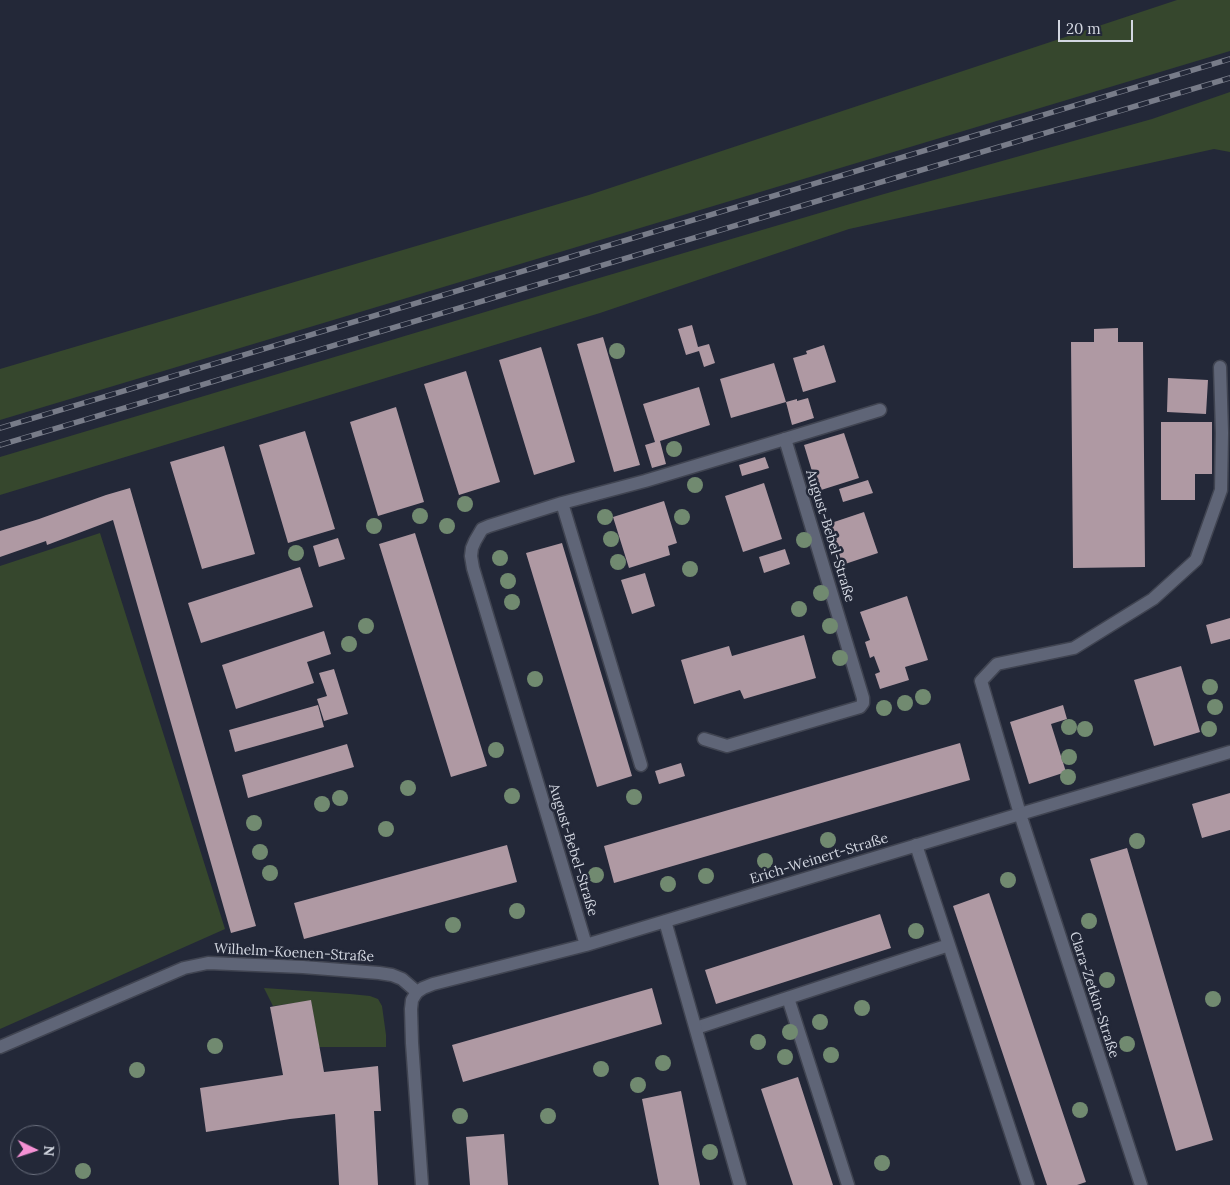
<!DOCTYPE html>
<html>
<head>
<meta charset="utf-8">
<style>
  body { margin:0 }
  #map { position:relative; width:1230px; height:1185px; overflow:hidden; background:#232838; font-family:Lora,serif }
  canvas { display:block }
  .north { position:absolute; left:10px; top:1125px; width:50px; height:50px; box-sizing:border-box; background:#232838; border:1px solid #696e7c; border-radius:50%; rotate:94deg; font-size:14px; font-weight:700; line-height:20px; text-align:center; color:#d3d7e1 }
  .north::after { content:''; display:block; margin:auto; width:18px; height:22px; background:#f491d4; clip-path:polygon(50% 0,100% 100%,50% 72%,0 100%) }
  .scale { position:absolute; left:1058px; top:20px; width:75px; height:22px; box-sizing:border-box; border:2px solid #d3d7e1; border-top:0; padding-left:6px; font-size:15px; line-height:18px; white-space:nowrap; color:#d3d7e1; -webkit-text-stroke:4px #232838; paint-order:stroke }
</style>
</head>
<body>
<div id="map">
<canvas width="1230" height="1185"></canvas>
<div class="north">N</div>
<div class="scale">20 m</div>
</div>
<script>
const ctx = document.querySelector('canvas').getContext('2d');
ctx.lineJoin = 'round';
function fill(path, color) { ctx.fillStyle = color; ctx.fill(path, 'evenodd'); }
const poly = rows => new Path2D(rows.map(r => 'M' + r).join(''));
function trace(path, color, width, dash) { ctx.strokeStyle = color; ctx.lineWidth = width; ctx.lineCap = dash ? 'butt' : 'round'; ctx.setLineDash(dash || []); ctx.stroke(path); }
function write(font, color, halo, rows, align = 'center') {
  ctx.font = font + ' Lora,serif'; ctx.lineWidth = 5; ctx.setLineDash([]); ctx.textBaseline = 'middle'; ctx.strokeStyle = halo; ctx.fillStyle = color; for (const [text, x, y, turn = 0] of rows) {
    ctx.save(); ctx.translate(x, y); ctx.rotate((+turn || 0) * Math.PI / 180); ctx.textAlign = isNaN(turn) ? turn : align; if (halo) ctx.strokeText(text, 0, 0); ctx.fillText(text, 0, 0); ctx.restore();
  }
}
fill(poly([
  [1177,0,1230,0,1230,51,0,420,0,369,589,195],
  [1230,92,1230,152,1214,149,849,229,600,313,0,495,0,457,572,286,884,194,1152,119],
  [100,533,225,929,0,1029,0,566],
  [264,988,350,994,370,996,378,999,382,1006,386,1035,386,1047,319,1047,311,1001,273,1006]
]), '#36472d');
fill(poly([
  [692,325,698,347,709,344,715,363,704,367,699,351,686,355,678,329],
  [1118,328,1118,342,1143,342,1145,567,1073,568,1071,342,1094,342,1094,329],
  [603,337,640,465,614,472,577,344],
  [824,345,836,382,803,392,793,358,807,354,806,351],
  [541,347,575,462,534,475,499,360],
  [774,363,786,402,731,418,720,379],
  [466,371,500,482,459,495,424,384],
  [1168,378,1208,380,1206,414,1167,412],
  [699,387,710,425,660,441,666,464,652,468,645,445,655,442,643,404],
  [808,398,814,418,792,425,786,402,797,399,797,401],
  [396,407,424,502,378,516,350,422],
  [1161,422,1212,422,1212,474,1195,474,1195,500,1161,500],
  [305,431,335,529,288,543,259,445],
  [844,433,859,478,818,491,804,445],
  [224,446,255,554,202,569,170,462],
  [765,457,769,468,742,476,739,465],
  [868,480,873,493,843,502,839,489],
  [764,483,782,539,743,552,725,496],
  [130,488,256,926,231,933,113,520,47,545,46,541,0,557,0,531,39,519,106,495],
  [664,501,677,543,668,546,670,555,629,568,613,517],
  [864,512,878,553,842,565,828,524],
  [415,533,487,766,451,777,379,544],
  [338,538,345,559,319,567,313,546],
  [562,543,632,776,597,787,526,553],
  [785,549,790,564,764,573,759,557],
  [300,567,313,607,201,643,188,603],
  [645,573,655,606,632,614,621,580],
  [907,596,928,660,905,667,909,680,880,689,875,674,880,672,874,656,870,658,865,642,870,640,860,612],
  [1230,618,1230,639,1211,644,1206,625],
  [324,631,331,654,307,662,314,683,236,709,222,665],
  [804,635,816,678,744,699,740,690,694,704,681,660,729,646,732,656],
  [1181,666,1200,732,1154,746,1134,680],
  [334,669,348,714,324,721,317,699,327,696,319,673],
  [318,705,324,727,235,752,229,730],
  [1063,705,1067,719,1051,724,1066,772,1029,784,1010,722],
  [960,743,970,780,614,883,604,846],
  [347,744,354,767,248,798,242,775],
  [681,763,685,776,659,784,655,771],
  [1230,793,1230,830,1202,838,1192,804],
  [507,845,517,882,304,939,294,903],
  [1127,848,1213,1140,1176,1151,1090,859],
  [989,893,1086,1182,1077,1185,1047,1185,953,906],
  [880,914,891,948,716,1004,705,970],
  [652,988,662,1024,463,1082,452,1045],
  [311,1000,324,1072,378,1066,381,1111,374,1111,378,1185,339,1185,335,1114,290,1119,206,1132,200,1088,283,1075,270,1007],
  [798,1077,807,1105,833,1185,793,1185,761,1089],
  [681,1091,700,1185,659,1185,642,1099],
  [504,1134,508,1185,470,1185,466,1137]
]), '#af99a3');
const lane = poly([
  [785,439,880,410],
  [1020,814,981,681,997,664,1074,648,1153,599,1196,560,1221,490,1222,433,1220,367],
  [916,845,1028,1185],
  [788,998,848,1185],
  [696,1028,949,945]
]);
const street = poly([
  [562,503,645,481,785,439,863,698,863,703,860,707,727,746,704,739],
  [1020,814,1141,1185],
  [665,921,740,1185],
  [586,945,473,568,471,556,472,548,475,541,482,529,489,526,562,503,641,765],
  [0,1047,184,968,208,963,303,967,379,973,392,975,402,979,417,992],
  [422,1185,412,1043,411,1009,412,1000,415,995,417,992,423,988,433,984,586,945,1020,814,1230,752]
]);
trace(lane, '#404451', 15);
trace(street, '#404451', 15);
trace(lane, '#5f6577', 12);
trace(street, '#5f6577', 12);
const rail = poly([
  [0,428,1230,59],
  [0,445,1230,78]
]);
trace(rail, '#787c89', 5.5);
trace(rail, '#232838', 4, [11]);
ctx.fillStyle = '#718a70';
for (const [x, y] of [
  [617,351],
  [674,449],
  [695,485],
  [465,504],
  [420,516],
  [605,517],
  [682,517],
  [374,526],
  [447,526],
  [611,539],
  [804,540],
  [296,553],
  [500,558],
  [618,562],
  [690,569],
  [508,581],
  [821,593],
  [512,602],
  [799,609],
  [366,626],
  [830,626],
  [349,644],
  [840,658],
  [535,679],
  [1210,687],
  [923,697],
  [905,703],
  [1215,707],
  [884,708],
  [1069,727],
  [1085,729],
  [1209,729],
  [496,750],
  [1069,757],
  [1068,777],
  [408,788],
  [512,796],
  [634,797],
  [340,798],
  [322,804],
  [254,823],
  [386,829],
  [828,840],
  [1137,841],
  [260,852],
  [765,861],
  [270,873],
  [596,875],
  [706,876],
  [1008,880],
  [668,884],
  [517,911],
  [1089,921],
  [453,925],
  [916,931],
  [1107,980],
  [1213,999],
  [862,1008],
  [820,1022],
  [790,1032],
  [758,1042],
  [1127,1044],
  [215,1046],
  [831,1055],
  [785,1057],
  [663,1063],
  [601,1069],
  [137,1070],
  [638,1085],
  [1080,1110],
  [460,1116],
  [548,1116],
  [710,1152],
  [882,1163],
  [83,1171]
]) { ctx.beginPath(); ctx.arc(x, y, 8, 0, 2 * Math.PI); ctx.fill(); }
write('14px', '#d3d7e1', '#232838', [
  ["August-Bebel-Straße",830,536,73],
  ["August-Bebel-Straße",573,850,73],
  ["Erich-Weinert-Straße",819,859,-17],
  ["Wilhelm-Koenen-Straße",294,953,3],
  ["Clara-Zetkin-Straße",1094,995,72]
]);
</script>
</body>
</html>
